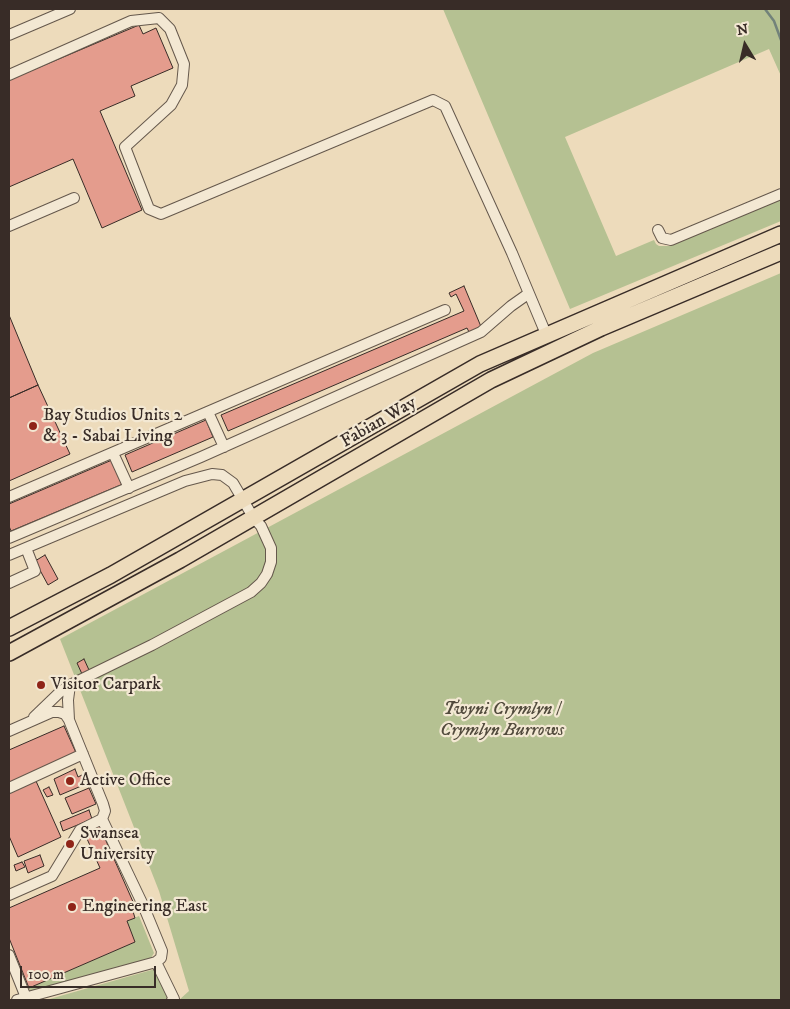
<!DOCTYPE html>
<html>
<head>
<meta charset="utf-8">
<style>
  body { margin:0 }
  #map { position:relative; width:790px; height:1009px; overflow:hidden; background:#eddbbb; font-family:"IM FELL DW Pica",serif }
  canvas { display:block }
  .frame { position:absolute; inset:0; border:10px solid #382c27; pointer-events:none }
  .north { position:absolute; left:720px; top:20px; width:50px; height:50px; -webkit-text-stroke:4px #f3e8d3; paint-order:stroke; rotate:351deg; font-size:14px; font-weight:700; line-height:20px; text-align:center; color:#382c27 }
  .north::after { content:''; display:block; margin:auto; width:18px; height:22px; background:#382c27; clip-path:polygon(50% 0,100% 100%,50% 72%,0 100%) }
  .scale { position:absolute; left:20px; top:966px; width:136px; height:22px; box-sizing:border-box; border:2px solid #382c27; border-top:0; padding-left:6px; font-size:15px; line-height:18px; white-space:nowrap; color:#382c27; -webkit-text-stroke:4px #f3e8d3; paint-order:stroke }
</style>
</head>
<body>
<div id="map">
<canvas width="790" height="1009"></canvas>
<div class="frame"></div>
<div class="north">N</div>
<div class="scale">100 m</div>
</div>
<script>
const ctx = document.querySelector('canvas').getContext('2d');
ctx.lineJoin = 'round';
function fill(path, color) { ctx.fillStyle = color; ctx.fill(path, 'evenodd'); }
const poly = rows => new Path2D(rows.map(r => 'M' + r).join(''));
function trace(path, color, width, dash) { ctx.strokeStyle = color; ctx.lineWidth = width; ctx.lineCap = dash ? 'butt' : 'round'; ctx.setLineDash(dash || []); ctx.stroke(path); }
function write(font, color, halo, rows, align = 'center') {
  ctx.font = font + ' "IM FELL DW Pica",serif'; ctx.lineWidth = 4.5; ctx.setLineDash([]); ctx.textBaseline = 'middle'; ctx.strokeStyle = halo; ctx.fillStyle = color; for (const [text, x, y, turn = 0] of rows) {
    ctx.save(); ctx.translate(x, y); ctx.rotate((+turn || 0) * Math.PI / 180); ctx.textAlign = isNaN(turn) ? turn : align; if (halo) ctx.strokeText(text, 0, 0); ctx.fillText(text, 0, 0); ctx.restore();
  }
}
fill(poly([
  [443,9,781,9,781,76,769,49,565,137,616,256,654,240,656,244,659,246,669,246,781,198,781,221,570,309],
  [781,273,781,1000,179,1000,189,991,159,891,60,639,593,353],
  [139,916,154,953,151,958,31,992,29,988,135,942,127,921],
  [155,969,170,998,167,1000,46,1000]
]), '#b5c192');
trace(poly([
  [765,9,774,21,781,40]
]), '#72827a', 2.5);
const building = poly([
  [139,25,143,34,156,28,173,68,131,86,135,96,100,111,142,210,102,228,73,159,9,187,9,80,139,25],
  [464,286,482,329,470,334,467,328,228,431,221,415,464,311,456,294,451,297,449,293,464,286],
  [9,315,38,385,9,398,9,315],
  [38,385,70,454,9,481,9,398,38,385],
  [206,420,213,437,132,472,125,455,206,420],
  [112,460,123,484,11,531,9,526,9,504,112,460],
  [45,555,58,579,48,585,35,561,45,555],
  [84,659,89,670,82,674,77,663,84,659],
  [64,726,77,755,9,784,9,750,64,726],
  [75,769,78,777,82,775,86,784,60,795,54,779,75,769],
  [36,781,61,837,18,857,9,836,9,793,36,781],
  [49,787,53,795,47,797,43,790,49,787],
  [89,788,96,804,72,814,65,798,89,788],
  [89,810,92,819,63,831,60,822,89,810],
  [99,825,134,904,131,905,135,918,127,921,135,942,29,988,9,938,9,908,100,868,84,832,99,825],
  [40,855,44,866,28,873,24,861,40,855],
  [22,862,25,867,16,871,14,865,22,862]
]);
fill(building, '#e49c8d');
trace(building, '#382c27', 1);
const minor = poly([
  [9,35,70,9],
  [9,75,131,21,159,18,170,29,184,64,182,85,171,105,125,147,149,209,161,214,433,100,445,106,512,253,546,334],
  [9,226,74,198],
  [658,230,662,238,671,240,781,194],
  [208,412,224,447],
  [113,453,129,488],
  [9,497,445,310],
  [9,538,201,457,481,332,511,306,528,294],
  [9,555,185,481,212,474,222,475,233,483,253,517,261,526,271,548,271,562,267,574,261,583,251,592,152,645,70,685,68,700,69,720],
  [9,583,35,571,26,548],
  [34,717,60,692,70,685],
  [9,731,52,712,59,712,65,714,69,720,103,804,105,811,102,819,143,905,162,951,161,958,156,962,17,1000],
  [9,788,83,754],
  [9,895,52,876,80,830,102,819],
  [9,955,27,1000],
  [156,962,174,999,172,1000]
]);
const highway = poly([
  [9,628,111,575,480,364,781,234],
  [9,653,180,560,491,380,601,328,781,252]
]);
trace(minor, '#65584c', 12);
trace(highway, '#382c27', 18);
trace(minor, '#f3e8d3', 10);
trace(highway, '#eddbbb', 15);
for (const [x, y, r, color] of [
  [33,426,5,"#8f2418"],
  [41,685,5,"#8f2418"],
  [70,781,5,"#8f2418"],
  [70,844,5,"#8f2418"],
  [72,907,5,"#8f2418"]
]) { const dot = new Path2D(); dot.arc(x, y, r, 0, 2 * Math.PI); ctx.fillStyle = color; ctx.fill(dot); trace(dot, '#f3e8d3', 2); }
write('18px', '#382c27', '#f3e8d3', [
  ["Bay Studios Units 2",43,416],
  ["& 3 - Sabai Living",43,437],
  ["Visitor Carpark",51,685],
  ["Active Office",80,781],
  ["Swansea",80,834],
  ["University",80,855],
  ["Engineering East",82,907]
], 'left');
write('18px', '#382c27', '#f3e8d3', [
  ["Fabian Way",379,423,-30]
]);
write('italic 18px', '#514a3c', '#f3e8d3', [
  ["Twyni Crymlyn /",502,710],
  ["Crymlyn Burrows",502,731]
]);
</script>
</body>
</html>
